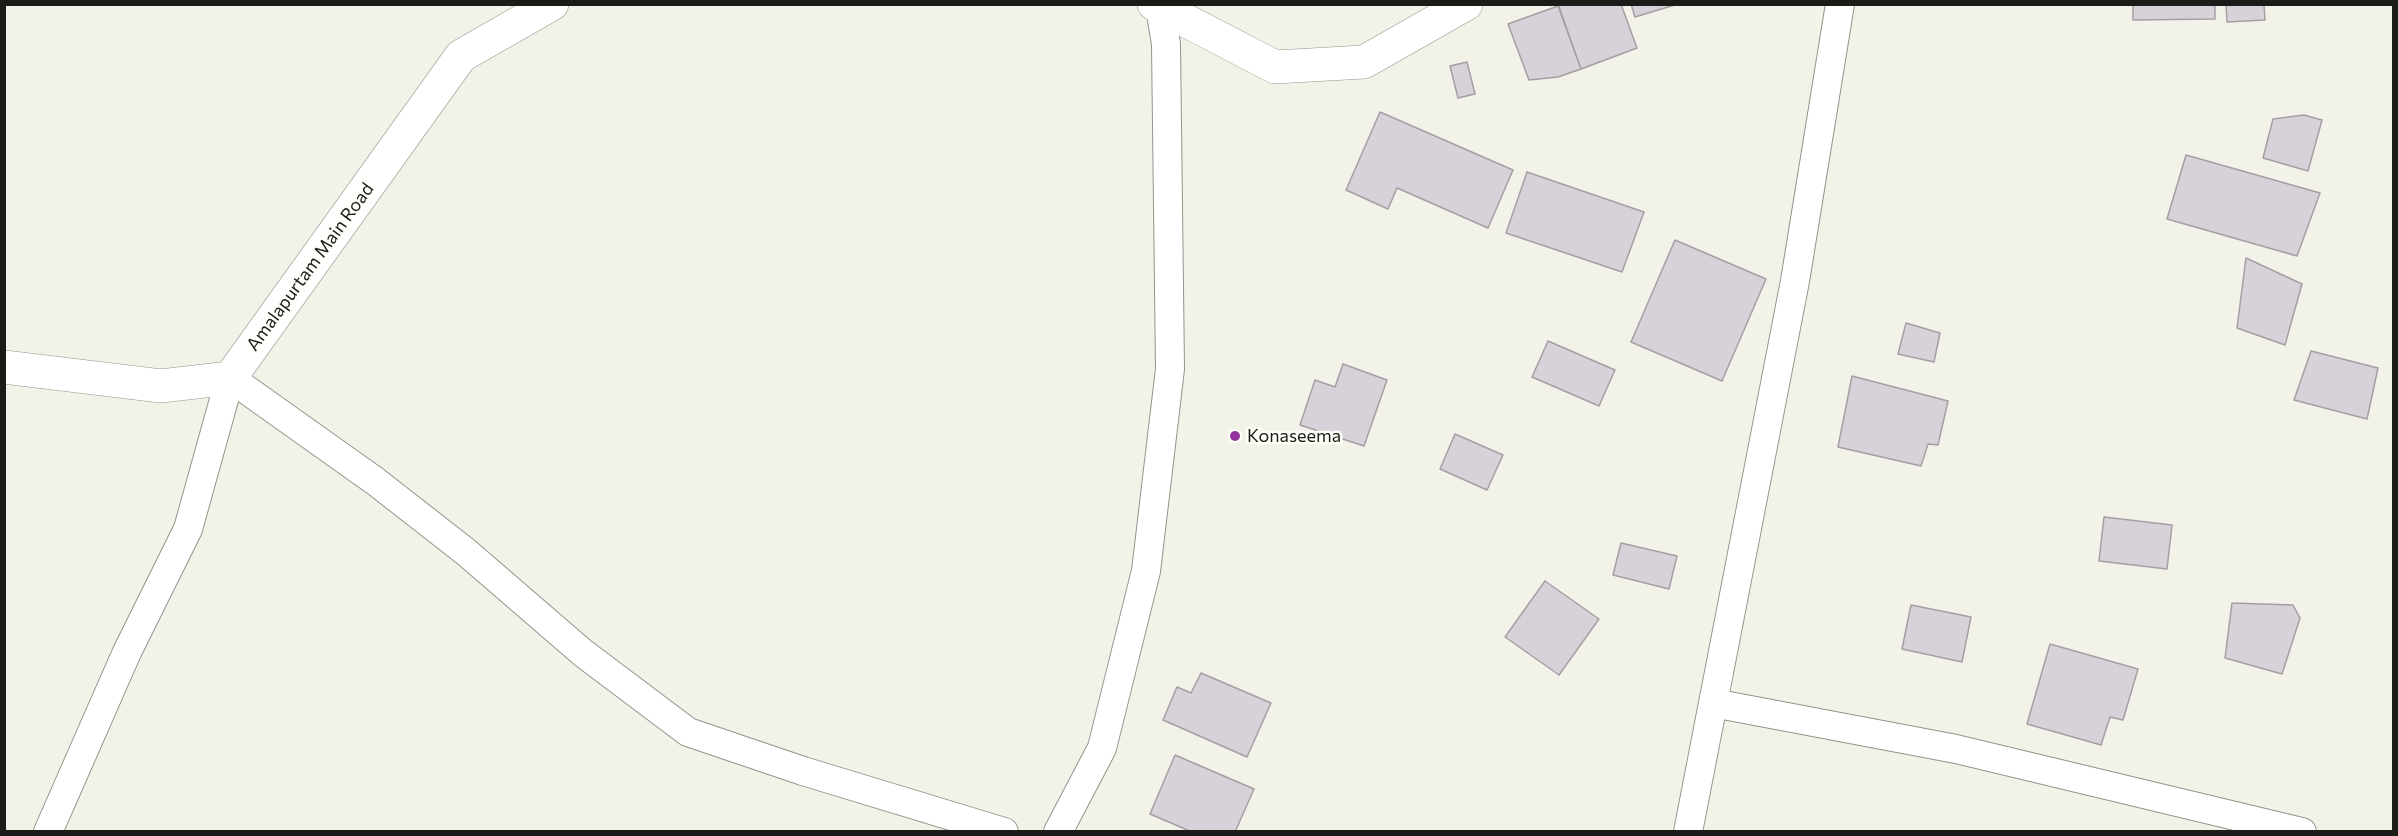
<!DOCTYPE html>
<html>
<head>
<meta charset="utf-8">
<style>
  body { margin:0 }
  #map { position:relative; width:2398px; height:836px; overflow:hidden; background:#f2f2e8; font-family:Commissioner,sans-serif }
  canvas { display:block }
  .frame { position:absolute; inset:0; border:6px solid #1b1b18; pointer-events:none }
</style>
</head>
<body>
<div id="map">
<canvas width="2398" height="836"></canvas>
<div class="frame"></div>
</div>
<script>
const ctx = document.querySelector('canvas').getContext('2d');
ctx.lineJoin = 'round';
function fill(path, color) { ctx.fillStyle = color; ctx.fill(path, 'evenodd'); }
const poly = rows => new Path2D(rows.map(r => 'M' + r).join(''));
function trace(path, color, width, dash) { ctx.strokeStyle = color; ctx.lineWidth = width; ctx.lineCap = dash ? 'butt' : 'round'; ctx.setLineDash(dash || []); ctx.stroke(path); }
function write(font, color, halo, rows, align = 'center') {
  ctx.font = font + ' Commissioner,sans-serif'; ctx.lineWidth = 5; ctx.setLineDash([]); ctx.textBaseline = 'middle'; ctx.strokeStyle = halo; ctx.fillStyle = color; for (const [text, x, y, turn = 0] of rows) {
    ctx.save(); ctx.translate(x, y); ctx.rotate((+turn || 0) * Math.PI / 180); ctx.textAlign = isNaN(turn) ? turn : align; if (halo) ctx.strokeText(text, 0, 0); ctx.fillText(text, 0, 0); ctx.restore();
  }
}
const building = poly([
  [1558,4,1621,4,1637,48,1581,69,1558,4],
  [1631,4,1678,4,1635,17,1631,4],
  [2133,4,2215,4,2215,19,2133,20,2133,4],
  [2226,4,2264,4,2265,20,2227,22,2226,4],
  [1558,6,1581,69,1558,77,1529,80,1508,24,1558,6],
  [1467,62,1475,94,1458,98,1450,66,1467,62],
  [1380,112,1513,170,1488,228,1397,188,1388,209,1346,190,1380,112],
  [2304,115,2322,120,2308,171,2263,158,2273,119,2304,115],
  [2186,155,2320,193,2297,256,2167,219,2186,155],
  [1527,172,1644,212,1622,272,1506,233,1527,172],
  [1675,240,1766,279,1722,381,1631,342,1675,240],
  [2246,258,2302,284,2285,345,2237,328,2246,258],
  [1906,323,1940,333,1934,362,1898,354,1906,323],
  [1548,341,1615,370,1599,406,1532,377,1548,341],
  [2311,351,2378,368,2367,419,2294,400,2311,351],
  [1343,364,1387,380,1364,446,1300,425,1315,380,1335,387,1343,364],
  [1852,376,1948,401,1938,445,1928,444,1921,466,1838,447,1852,376],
  [1455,434,1503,455,1487,490,1440,469,1455,434],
  [2104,517,2172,525,2167,569,2099,561,2104,517],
  [1621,543,1677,556,1669,589,1613,575,1621,543],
  [1545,581,1599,619,1559,675,1505,637,1545,581],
  [2232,603,2293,605,2300,618,2282,674,2225,658,2232,603],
  [1911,605,1971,617,1962,662,1902,649,1911,605],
  [2050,644,2138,669,2123,720,2110,717,2101,745,2027,724,2050,644],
  [1201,673,1271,703,1247,757,1163,720,1177,687,1191,693,1201,673],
  [1175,755,1254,789,1235,832,1192,832,1150,814,1175,755]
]);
fill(building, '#d8d1d9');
trace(building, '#a59ea5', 1.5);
const minor = poly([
  [1713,703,1956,749,2302,832],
  [48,832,127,652,188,529,230,378,375,481,466,552,583,653,688,732,803,771,1004,832],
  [1058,832,1102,748,1146,571,1170,369,1166,44,1160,8],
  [1688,832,1795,281,1840,4]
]);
const tertiary = poly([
  [1154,4,1275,67,1364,62,1466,4],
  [4,367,161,386,230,378,461,56,552,4]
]);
trace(minor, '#94948b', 30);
trace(tertiary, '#94948b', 34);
trace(minor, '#fff', 28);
trace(tertiary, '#fff', 33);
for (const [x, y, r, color] of [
  [1235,436,6,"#94359e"]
]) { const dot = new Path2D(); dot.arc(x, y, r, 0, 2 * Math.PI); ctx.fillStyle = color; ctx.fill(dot); trace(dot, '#fffff9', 2); }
write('18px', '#1b1b18', '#fffff9', [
  ["Amalapurtam Main Road",310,267,-54]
]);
write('18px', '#1b1b18', '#fffff9', [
  ["Konaseema",1247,436]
], 'left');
</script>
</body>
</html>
